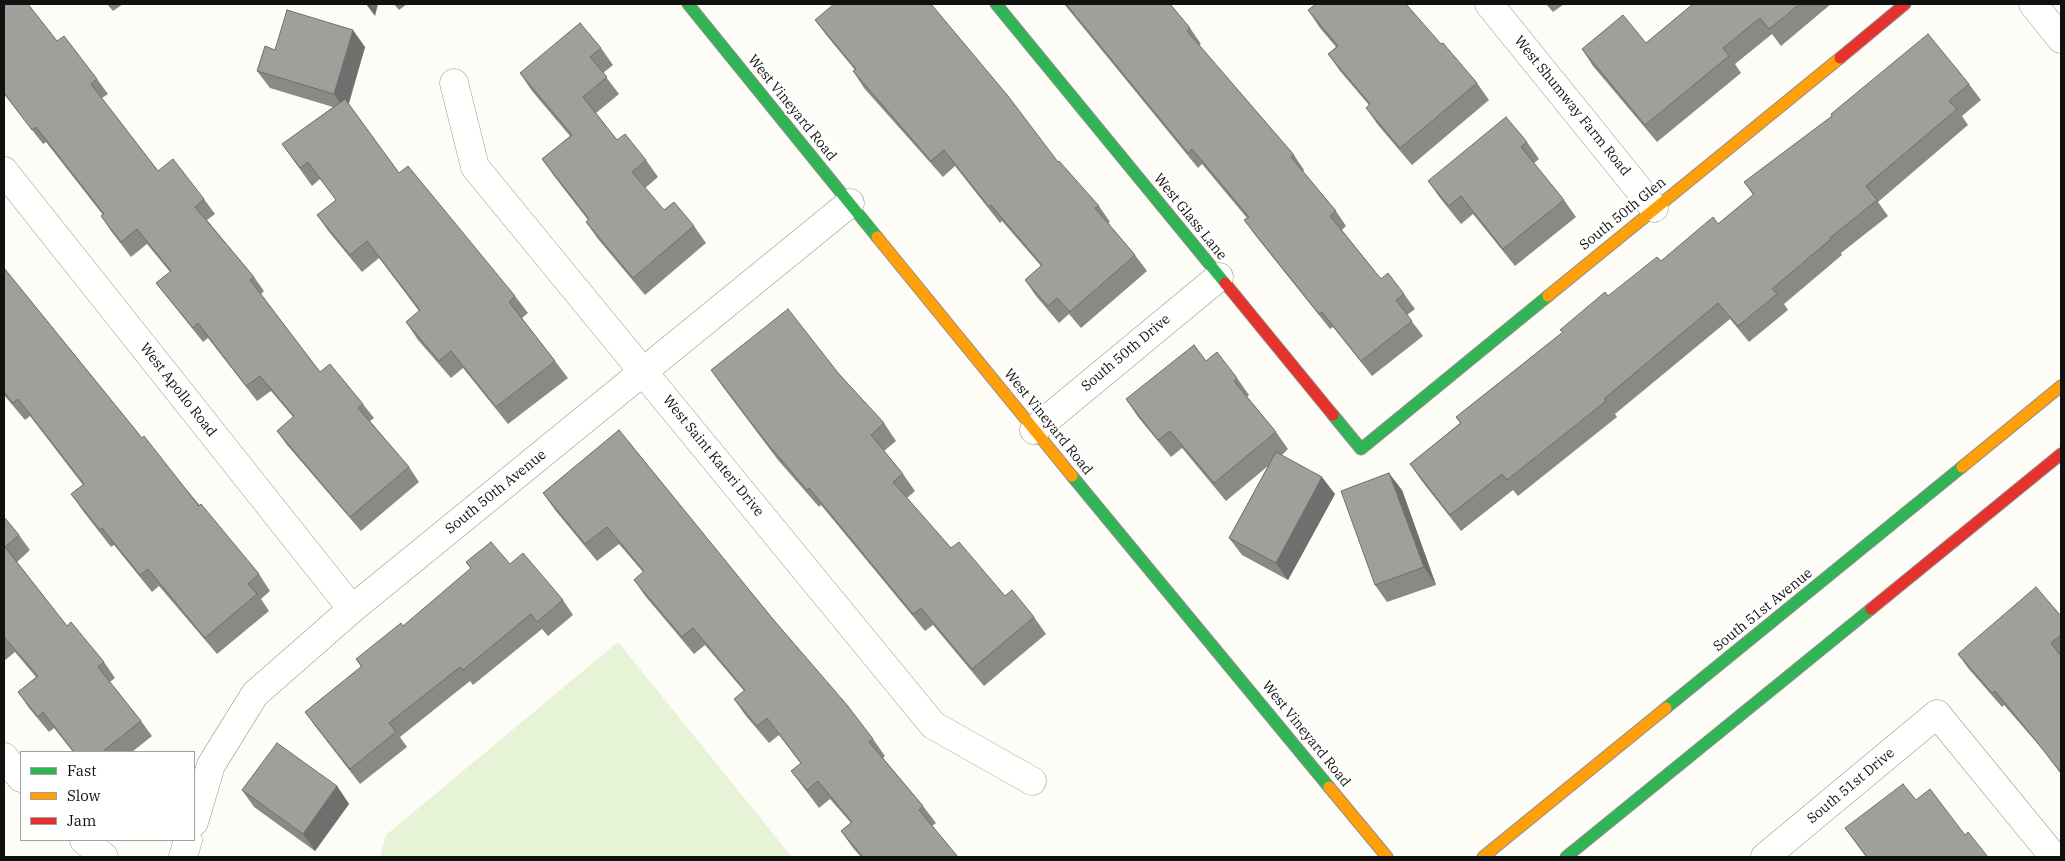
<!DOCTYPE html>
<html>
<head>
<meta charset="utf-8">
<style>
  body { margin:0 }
  #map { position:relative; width:2065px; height:861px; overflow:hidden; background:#fdfcf7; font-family:"IBM Plex Serif",serif }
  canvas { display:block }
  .frame { position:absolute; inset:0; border:5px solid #111; pointer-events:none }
  .legend { position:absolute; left:20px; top:751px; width:175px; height:90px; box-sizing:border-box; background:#fff; border:1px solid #a0a0a0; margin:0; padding:6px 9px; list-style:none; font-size:15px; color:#111 }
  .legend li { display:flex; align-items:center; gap:10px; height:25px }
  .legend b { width:25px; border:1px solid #a0a0a0 }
</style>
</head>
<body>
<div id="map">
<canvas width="2065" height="861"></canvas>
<div class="frame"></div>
<ul class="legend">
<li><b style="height:6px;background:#30b455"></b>Fast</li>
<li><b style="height:6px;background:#ff9f0a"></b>Slow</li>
<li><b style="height:6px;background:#e5322d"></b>Jam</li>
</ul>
</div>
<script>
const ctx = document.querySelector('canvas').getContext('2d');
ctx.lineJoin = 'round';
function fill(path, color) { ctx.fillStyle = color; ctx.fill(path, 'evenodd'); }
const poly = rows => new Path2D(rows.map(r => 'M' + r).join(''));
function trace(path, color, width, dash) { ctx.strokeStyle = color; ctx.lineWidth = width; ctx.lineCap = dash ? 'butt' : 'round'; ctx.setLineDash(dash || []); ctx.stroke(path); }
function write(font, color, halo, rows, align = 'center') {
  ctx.font = font + ' "IBM Plex Serif",serif'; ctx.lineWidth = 5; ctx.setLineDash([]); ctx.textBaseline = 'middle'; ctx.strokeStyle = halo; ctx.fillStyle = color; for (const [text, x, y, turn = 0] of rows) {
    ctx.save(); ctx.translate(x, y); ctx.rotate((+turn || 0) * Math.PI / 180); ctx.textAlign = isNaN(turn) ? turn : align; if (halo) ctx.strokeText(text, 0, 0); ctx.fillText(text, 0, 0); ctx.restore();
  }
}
fill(poly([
  [618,642,792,857,380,857,386,835]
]), '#e7f3d7');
const street = poly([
  [1489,4,1654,208],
  [2033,4,2061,39],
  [454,83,475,167,933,725,1032,781],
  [4,171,352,609],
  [1034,430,1219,277],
  [4,757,21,778],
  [194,822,211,765,255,694,352,609,850,203],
  [84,840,104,857],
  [183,857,188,840],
  [1765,857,1937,714,2054,857]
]);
const fast = poly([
  [688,4,877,237],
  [996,4,1225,283],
  [1333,415,1361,449,1548,296],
  [1072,476,1329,787],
  [1666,708,1962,467],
  [1566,857,1871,609]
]);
const slow = poly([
  [877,237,1072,476],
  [1548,296,1840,58],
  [1962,467,2061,386],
  [1329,787,1387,857],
  [1483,857,1666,708]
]);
const jam = poly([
  [1840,58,1905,4],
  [1225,283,1333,415],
  [1871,609,2061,454]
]);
trace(street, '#979795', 29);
trace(fast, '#8e8d8b', 13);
trace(slow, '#8e8d8b', 13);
trace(jam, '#8e8d8b', 13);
trace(street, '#fffffe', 28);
trace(fast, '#30b455', 11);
trace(slow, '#ff9f0a', 11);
trace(jam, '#e5322d', 11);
fill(poly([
  [4,4,57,41,97,79,108,94,102,98,158,171,204,199,215,214,207,220,254,277,264,291,261,294,320,372,363,404,374,418,370,421,409,467,419,482,361,531,287,445,277,431,293,417,271,391,257,401,208,338,203,342,167,297,156,283,170,272,147,244,131,257,111,231,101,216,103,215,46,142,43,144,4,94],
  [107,4,123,4,113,11],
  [394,4,407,4,399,10],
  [1064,4,1170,4,1190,28,1201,44,1199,45,1294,155,1304,170,1303,172,1336,211,1346,226,1342,230,1381,279,1404,294,1415,309,1407,315,1423,336,1372,376,1333,327,1330,329,1255,235,1244,220,1247,218,1202,164,1198,168],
  [1546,4,1564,4,1553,12],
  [1693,4,1831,4,1781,46,1772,34,1735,64,1741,73,1657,142,1593,66,1582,49,1646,43],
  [1308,10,1441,44,1477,83,1489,100,1412,165,1378,125,1366,108,1369,105,1340,71,1328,54,1336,47,1320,28],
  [815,20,1058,162,1099,206,1110,222,1108,223,1135,255,1147,271,1081,328,1069,314,1059,323,1036,296,1025,280,1041,266,1002,221,1000,223,955,166,943,177,864,88,853,71,855,70,827,36],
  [365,47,349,104,399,173,515,296,528,313,522,318,555,361,568,378,508,424,463,368,451,378,418,340,406,322,419,311,379,258,362,272,329,232,317,215,336,200,320,179,312,186,282,144,333,107,270,88,257,71,275,50],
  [601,48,613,65,603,73,619,94,596,113,617,140,646,160,658,177,645,188,664,210,694,226,706,243,645,295,598,239,586,222,588,220,554,176,542,159,570,136,532,91,520,73],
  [1969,84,1981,100,1962,116,1968,125,1878,202,1888,216,1841,253,1842,255,1784,304,1788,310,1749,342,1730,319,1615,414,1617,417,1518,496,1513,490,1461,531,1421,480,1410,464,1460,423,1456,417,1608,296,1718,224,1753,195,1744,182],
  [1527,142,1539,159,1534,163,1564,200,1576,217,1515,266,1473,214,1461,224,1440,198,1428,181],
  [4,268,142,438,259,574,270,591,261,599,269,611,217,654,159,586,152,592,114,545,111,547,83,511,71,494,83,485,30,416,25,420,4,395],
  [1206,361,1237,378,1249,395,1247,397,1276,432,1288,449,1282,455,1335,494,1288,580,1242,555,1229,538,1268,466,1226,501,1182,448,1171,457,1138,417,1126,399],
  [711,370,839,374,884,423,896,441,884,451,903,474,915,491,907,498,951,548,1005,596,1034,617,1046,634,984,686,933,625,925,631,821,505,819,507,778,460,723,387],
  [619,430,772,618,873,739,885,756,883,758,923,806,936,823,932,826,958,857,861,857,853,848,841,831,851,823,830,799,819,808,791,771,801,764,779,735,769,743,746,716,734,699,744,691,705,645,694,654,646,597,634,580,643,572,619,544,597,561,555,510,543,493],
  [1402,490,1436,585,1387,602,1375,585],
  [4,517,19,535,30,550,17,562,67,626,104,662,115,678,110,682,141,721,152,736,132,752,73,752,54,728,49,732,29,708,18,692,36,677,15,652,4,661],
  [466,562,510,564,563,600,573,615,548,636,542,629,473,685,470,681,400,737,407,747,360,784,315,726,305,712,361,667,356,659,403,626,471,569],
  [2061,616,2061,774,2043,750,2004,705,2002,707,1968,668,1958,654],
  [337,786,349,804,315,851,254,807,242,790],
  [1916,800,1965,835,1988,857,1866,857,1845,828]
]), '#8a8986');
fill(poly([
  [366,4,378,4,375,16],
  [353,30,365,47,346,111,334,94],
  [1389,473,1402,490,1436,585,1424,567],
  [1322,477,1335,494,1288,580,1276,563],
  [337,786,349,804,315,851,303,834]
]), '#716f6d');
const building = poly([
  [4,4,28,4,57,41,64,36,97,79,91,84,158,171,173,159,204,199,195,207,254,277,250,280,320,372,330,364,363,404,358,408,409,467,350,517,277,431,294,416,260,376,246,386,198,323,193,328,156,283,171,271,137,229,121,242,101,216,104,214,36,127,32,130,4,93,4,4],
  [834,4,931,4,1008,96,1058,162,1059,161,1099,206,1095,208,1135,255,1070,312,1057,298,1048,306,1025,280,1042,265,991,205,989,207,944,150,931,161,853,71,856,69,815,20,834,4],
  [1066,4,1170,4,1190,28,1187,31,1294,155,1291,157,1336,211,1330,216,1381,279,1388,273,1404,294,1396,300,1412,321,1361,361,1322,312,1319,314,1244,220,1249,217,1192,149,1188,153,1066,4],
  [1316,4,1406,4,1441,44,1443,43,1477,83,1400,148,1366,108,1370,104,1328,54,1338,46,1308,10,1316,4],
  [1693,4,1800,4,1769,29,1760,18,1723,48,1729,56,1645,125,1582,49,1623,15,1646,43,1693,4],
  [287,10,353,30,334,94,257,71,265,46,275,50,287,10],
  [580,23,601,48,590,57,607,77,583,97,617,140,625,134,646,160,632,172,664,210,674,202,694,226,633,278,586,222,589,219,542,159,572,135,520,73,580,23],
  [1928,34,1969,84,1949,101,1957,109,1866,186,1877,200,1830,238,1831,239,1772,289,1777,294,1738,326,1718,303,1604,399,1606,401,1507,480,1502,474,1450,515,1410,464,1461,423,1456,417,1563,332,1560,330,1605,292,1608,296,1657,257,1661,261,1713,217,1718,224,1754,194,1744,182,1832,116,1831,114,1928,34],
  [345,99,399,173,408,166,515,296,509,302,555,361,496,407,451,351,439,361,406,322,420,310,367,241,350,255,317,215,336,200,308,162,300,168,282,144,345,99],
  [1506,117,1527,142,1521,147,1564,200,1503,249,1461,196,1449,206,1428,181,1506,117],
  [4,268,142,438,144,436,199,506,201,504,259,574,248,584,257,594,205,638,148,569,140,575,102,528,100,530,71,494,84,484,18,399,13,403,4,392,4,268],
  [788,309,839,374,884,423,871,435,903,474,893,482,951,548,959,542,1005,596,1012,590,1034,617,972,669,921,608,913,614,809,488,807,490,766,442,711,370,788,309],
  [1194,345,1206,361,1217,352,1237,378,1234,381,1276,432,1214,483,1170,431,1158,440,1126,399,1194,345],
  [619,430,772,618,847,705,873,739,869,742,923,806,919,810,958,857,863,857,841,831,852,822,818,781,807,790,791,771,801,763,767,718,757,726,734,699,745,690,693,628,682,637,634,580,644,571,607,527,585,544,543,493,619,430],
  [1276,452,1322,477,1276,563,1229,538,1276,452],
  [1389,473,1424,567,1375,585,1341,491,1389,473],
  [4,517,19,535,5,547,67,626,71,622,104,662,98,667,141,721,102,752,74,752,43,712,38,717,18,692,38,676,4,637,4,517],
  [491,542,510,564,523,553,563,600,537,622,531,614,463,670,460,667,389,723,396,732,350,769,305,712,362,666,356,659,401,623,403,626,471,568,466,562,491,542],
  [2036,587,2061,616,2061,635,2051,643,2061,656,2061,773,2033,737,1995,691,1992,693,1958,654,2036,587],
  [277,743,337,786,303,834,242,790,277,743],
  [1903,784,1916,800,1930,789,1965,835,1968,832,1988,857,1867,857,1845,828,1903,784]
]);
fill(building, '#a19f9c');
trace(building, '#716f6d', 1);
write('14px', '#111', '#fff', [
  ["West Shumway Farm Road",1572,106,51],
  ["West Vineyard Road",792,108,51],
  ["South 50th Glen",1623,214,-39],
  ["West Glass Lane",1190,217,51],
  ["South 50th Drive",1126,353,-40],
  ["West Apollo Road",178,390,52],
  ["West Vineyard Road",1048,422,51],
  ["West Saint Kateri Drive",713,456,51],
  ["South 50th Avenue",496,492,-39],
  ["South 51st Avenue",1763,610,-39],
  ["West Vineyard Road",1306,734,51],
  ["South 51st Drive",1851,786,-40]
]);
</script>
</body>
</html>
